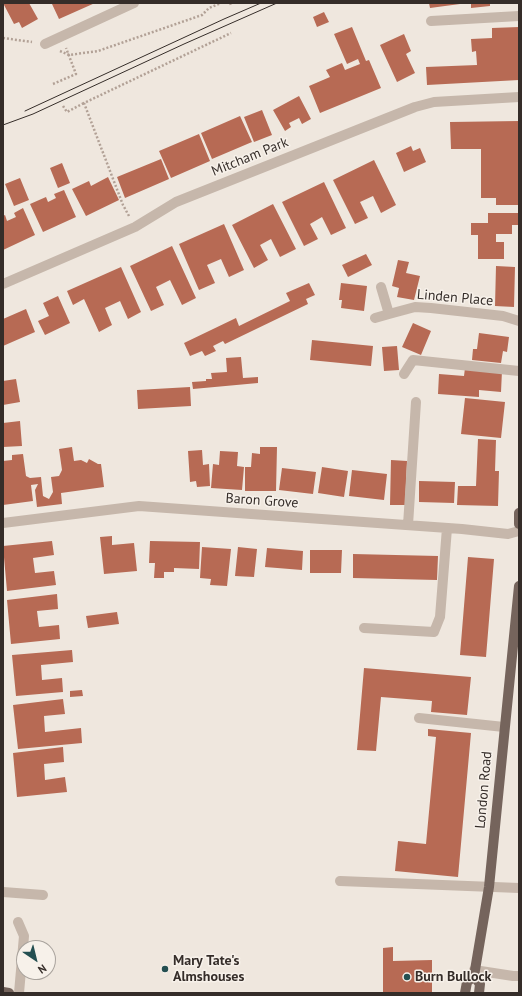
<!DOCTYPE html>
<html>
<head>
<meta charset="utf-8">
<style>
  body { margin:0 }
  #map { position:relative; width:522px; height:996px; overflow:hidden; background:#efe7de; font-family:"PT Sans",sans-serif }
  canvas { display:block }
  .frame { position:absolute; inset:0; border:4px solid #352d29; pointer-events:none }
  .north { position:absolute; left:16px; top:940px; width:40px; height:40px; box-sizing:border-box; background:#f7f1ea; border:1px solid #a9a39d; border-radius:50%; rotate:145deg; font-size:11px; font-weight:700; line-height:16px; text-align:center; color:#352d29 }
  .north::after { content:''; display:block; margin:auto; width:14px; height:18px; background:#244f51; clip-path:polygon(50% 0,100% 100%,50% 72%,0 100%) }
</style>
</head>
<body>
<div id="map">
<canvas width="522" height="996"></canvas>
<div class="frame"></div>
<div class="north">N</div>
</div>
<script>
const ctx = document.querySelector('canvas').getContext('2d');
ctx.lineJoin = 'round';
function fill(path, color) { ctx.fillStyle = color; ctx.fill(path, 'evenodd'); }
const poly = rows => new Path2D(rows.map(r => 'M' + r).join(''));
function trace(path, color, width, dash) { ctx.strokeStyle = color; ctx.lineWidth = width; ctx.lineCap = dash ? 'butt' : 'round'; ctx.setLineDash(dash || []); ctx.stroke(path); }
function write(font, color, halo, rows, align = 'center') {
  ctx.font = font + ' "PT Sans",sans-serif'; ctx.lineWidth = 3; ctx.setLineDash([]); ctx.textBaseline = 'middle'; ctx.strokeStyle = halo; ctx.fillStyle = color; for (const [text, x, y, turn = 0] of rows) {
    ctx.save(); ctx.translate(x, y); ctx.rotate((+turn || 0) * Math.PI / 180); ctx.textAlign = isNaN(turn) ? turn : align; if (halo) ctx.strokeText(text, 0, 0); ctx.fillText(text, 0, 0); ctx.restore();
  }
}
fill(poly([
  [3,3,29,3,38,19,22,28,19,22,14,24],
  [53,3,95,3,59,19,52,4],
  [429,3,460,3,460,4,430,8],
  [471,3,490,3,490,6,471,8],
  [324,12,329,22,317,27,313,17],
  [352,27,366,61,369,60,381,88,320,113,309,86,330,77,326,70,342,63,345,70,360,64,358,59,347,64,334,34],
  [519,27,519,80,427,85,426,67,477,65,476,51,472,52,471,39,492,38,492,28],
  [404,34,411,51,406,54,415,73,397,82,380,45],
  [299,96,311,119,302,124,299,118,289,123,291,127,285,131,273,110],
  [262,110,272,135,254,142,244,117],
  [240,116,252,142,212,159,201,133],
  [519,121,519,205,496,205,496,198,481,198,481,149,451,149,450,122],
  [199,134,210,161,171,178,159,151],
  [411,146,413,151,420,148,426,162,404,172,396,153],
  [161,159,169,179,125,198,117,177],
  [374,160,396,205,381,213,373,196,360,202,368,218,355,224,333,180],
  [62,163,70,183,58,188,50,168],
  [108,177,119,200,86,216,72,189,89,181,91,186],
  [20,178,29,200,14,206,5,184],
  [324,182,346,228,331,235,322,217,310,224,318,239,304,246,282,202],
  [64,190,76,217,43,232,30,204,46,197,48,202,56,198,54,194],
  [273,204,296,249,280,257,271,239,260,245,268,260,254,268,232,225],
  [23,208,35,235,3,250,3,216,5,215,7,221,16,217,14,213],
  [488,213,519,213,519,225,512,225,512,234,496,234,496,242,504,242,504,259,478,259,478,235,471,235,471,223,488,223],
  [224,224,244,270,229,277,221,259,207,265,215,283,199,290,179,244],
  [172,246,196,298,182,305,170,280,156,287,164,305,151,311,130,266],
  [366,254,372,265,348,277,342,265],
  [398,260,409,262,406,273,420,276,414,300,397,297,399,288,392,286],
  [496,266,515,267,514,307,495,306],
  [121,267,141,312,128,319,120,301,105,308,112,325,99,332,84,299,73,305,67,291],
  [309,283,315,295,306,299,308,304,225,344,223,341,213,346,216,351,205,356,202,351,190,356,184,343,236,318,239,326,290,301,286,293],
  [341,283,367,286,364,311,341,308,342,300,339,300],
  [58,296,70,323,45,335,38,321,49,316,43,303],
  [26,309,35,332,3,346,3,319],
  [413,323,431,331,421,355,402,347],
  [479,333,509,337,507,352,503,351,501,363,472,360,473,349,477,349],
  [312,340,373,346,371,366,310,360],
  [397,346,399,370,384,371,382,347],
  [241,357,243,378,258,377,258,383,193,389,192,382,206,381,206,379,212,379,211,373,227,372,226,358],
  [465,368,502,371,501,392,479,390,479,397,438,394,439,374,464,376],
  [16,379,20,402,3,405,3,381],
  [190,387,191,406,138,409,137,390],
  [465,398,505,402,501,438,461,434],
  [20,421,22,446,3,447,3,423],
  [478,439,496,440,495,471,499,471,498,506,457,505,458,486,476,486],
  [72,447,74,461,81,460,87,463,89,459,98,464,101,464,104,487,61,493,62,504,37,507,35,490,38,484,31,485,33,501,3,505,3,461,12,460,12,455,23,454,26,476,30,478,41,477,43,496,49,499,53,492,51,477,59,476,62,470,59,449],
  [260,447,277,447,276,491,245,491,245,467,251,467,252,453,260,454],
  [202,450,203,465,209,464,210,486,197,487,196,481,190,482,188,451],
  [220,451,238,452,237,466,244,467,242,490,211,488,213,464,219,465],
  [391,460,407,461,405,505,390,505],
  [322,467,348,471,344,497,318,493],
  [282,468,316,472,313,494,279,490],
  [352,470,387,474,384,500,349,496],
  [419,481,455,482,454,503,419,502],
  [112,536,112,545,134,543,137,571,104,574,100,537],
  [52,541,54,555,33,558,35,573,54,571,56,585,7,591,3,546],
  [150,541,200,542,199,569,174,568,174,572,164,572,164,578,154,578,155,563,149,563],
  [202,547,231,549,227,586,210,585,211,579,200,578],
  [238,547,257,549,254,577,235,576],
  [267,548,303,551,302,570,265,567],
  [310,550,342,550,341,573,310,573],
  [353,554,438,556,437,580,353,578],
  [468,557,494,559,486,657,460,655],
  [57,594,58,609,37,611,39,627,59,625,60,639,11,644,7,600],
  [117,612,119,624,88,628,86,616],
  [72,650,73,662,41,665,42,680,62,678,63,692,16,696,12,655],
  [364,668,471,677,467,715,431,712,432,701,381,697,376,751,357,750],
  [82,690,83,696,70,697,70,691],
  [63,699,65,714,44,716,45,732,81,728,82,743,18,749,13,705],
  [428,729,471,733,458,877,395,871,398,841,426,844,436,737,428,736],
  [63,747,64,762,44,764,45,780,65,777,67,792,17,797,13,753],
  [393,947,393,961,432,960,432,993,383,993,383,948]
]), '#b76a54');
trace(poly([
  [230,3,231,5],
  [3,38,32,42],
  [60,51,69,55,98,51,202,15,209,8,221,3],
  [53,84,76,74,66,48],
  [63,106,67,112,84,103],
  [129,216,123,205,84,103,231,33]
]), '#b2a196', 2.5, [2, 2]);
trace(poly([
  [431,21,519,16],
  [45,44,134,3],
  [3,284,135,227,176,202,415,107,434,102,519,97],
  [381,287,389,314,415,307,431,308,503,316,519,321],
  [375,318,389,314],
  [404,374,413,360,519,371],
  [3,523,139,506,462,529,508,534,519,531],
  [408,525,416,402],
  [364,628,434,632,440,617,447,528],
  [419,718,504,727],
  [340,881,519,888],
  [3,892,43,895],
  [18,922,24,936,19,993],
  [474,970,513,976,519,976]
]), '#c6b7ab', 10);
trace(poly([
  [519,513,519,524],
  [474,976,480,984,479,993],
  [3,992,9,993],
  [465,993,467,982,474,976,489,887,519,586]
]), '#75645c', 10);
trace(poly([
  [25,111,224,19,261,3],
  [3,125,33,114,184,44,277,3]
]), '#352d29', 1);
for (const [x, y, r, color] of [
  [165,969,4,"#244f51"],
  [407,977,4,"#244f51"]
]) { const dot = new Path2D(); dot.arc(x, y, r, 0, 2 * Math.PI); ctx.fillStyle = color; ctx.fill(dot); trace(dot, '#f7f1ea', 1.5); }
write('14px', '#352d29', '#f7f1ea', [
  ["Mitcham Park",250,157,-22],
  ["Linden Place",455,298,5],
  ["Baron Grove",262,501,4],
  ["London Road",484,790,-85]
]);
write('bold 14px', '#352d29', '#f7f1ea', [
  ["Mary Tate's",173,961],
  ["Almshouses",173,977],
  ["Burn Bullock",415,977]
], 'left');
</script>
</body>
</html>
